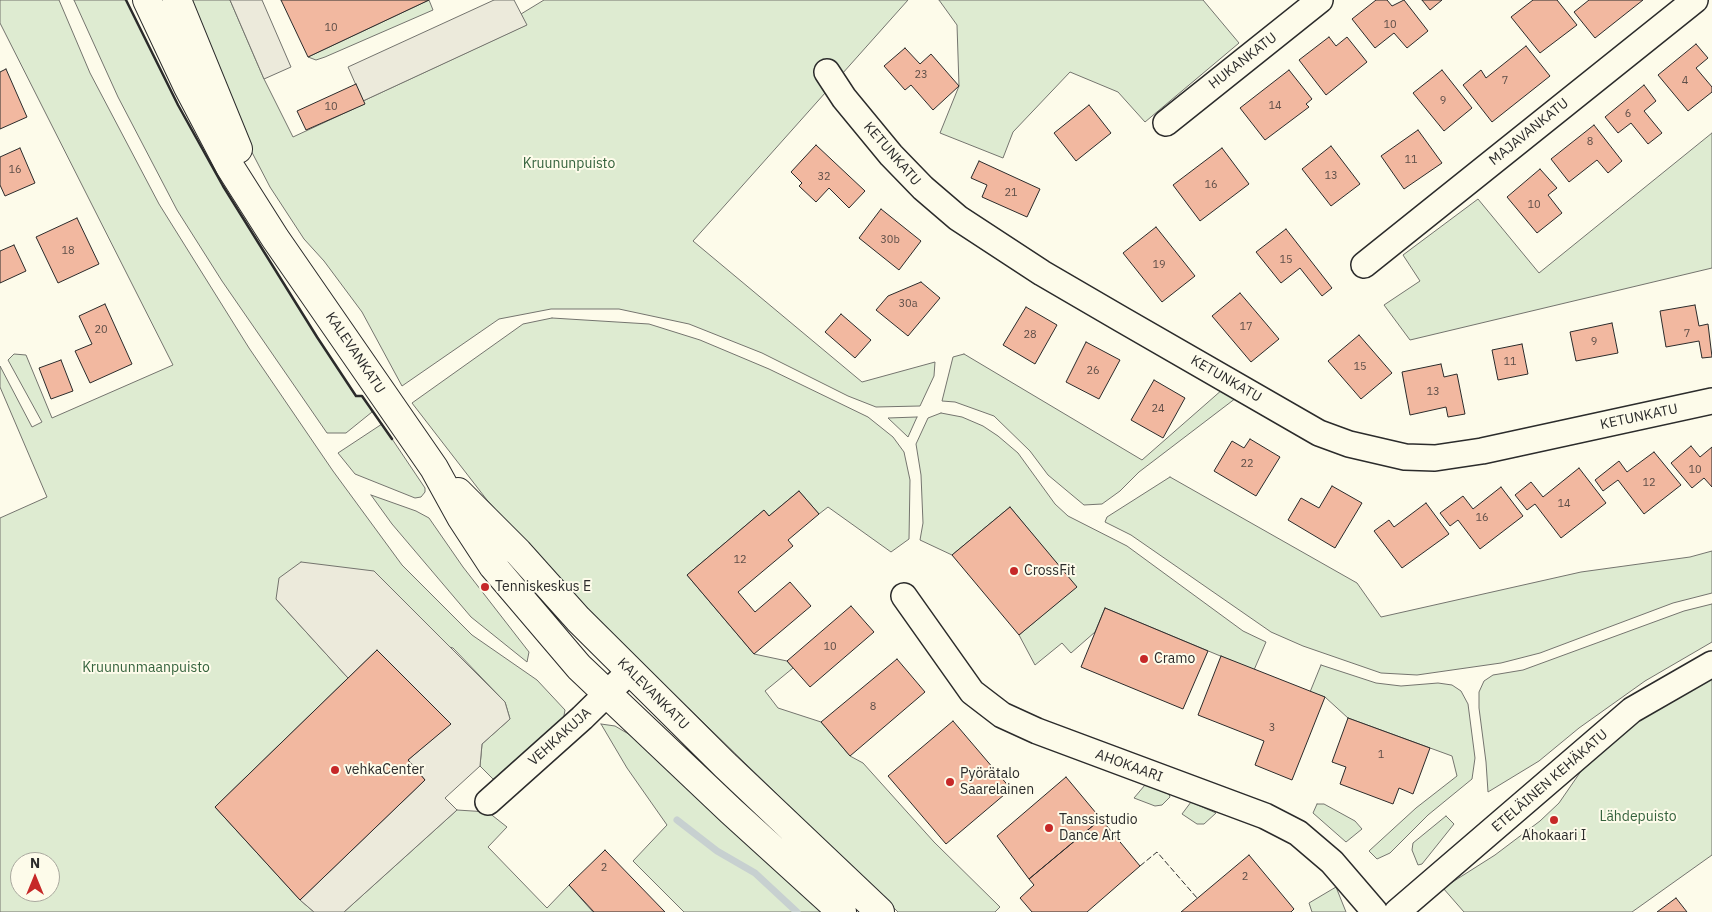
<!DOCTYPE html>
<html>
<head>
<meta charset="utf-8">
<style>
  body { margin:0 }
  #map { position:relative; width:1712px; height:912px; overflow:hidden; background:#fdfbea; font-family:"IBM Plex Sans",sans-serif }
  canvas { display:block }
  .north { position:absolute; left:10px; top:852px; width:50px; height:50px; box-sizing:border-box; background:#fdfbea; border:1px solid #a9a89e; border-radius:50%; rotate:0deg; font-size:14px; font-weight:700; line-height:20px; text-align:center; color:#2b2b2b }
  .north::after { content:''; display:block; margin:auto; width:18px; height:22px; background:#c62828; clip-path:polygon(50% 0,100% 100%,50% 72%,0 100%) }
</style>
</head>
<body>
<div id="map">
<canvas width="1712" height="912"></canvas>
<div class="north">N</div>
</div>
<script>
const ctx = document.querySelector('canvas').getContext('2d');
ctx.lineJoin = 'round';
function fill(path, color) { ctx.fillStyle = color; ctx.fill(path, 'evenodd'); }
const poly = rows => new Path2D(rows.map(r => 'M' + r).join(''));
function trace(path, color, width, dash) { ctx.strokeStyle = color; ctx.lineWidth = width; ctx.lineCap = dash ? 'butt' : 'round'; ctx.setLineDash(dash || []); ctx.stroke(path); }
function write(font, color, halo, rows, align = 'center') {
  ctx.font = font + ' "IBM Plex Sans",sans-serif'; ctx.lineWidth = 4; ctx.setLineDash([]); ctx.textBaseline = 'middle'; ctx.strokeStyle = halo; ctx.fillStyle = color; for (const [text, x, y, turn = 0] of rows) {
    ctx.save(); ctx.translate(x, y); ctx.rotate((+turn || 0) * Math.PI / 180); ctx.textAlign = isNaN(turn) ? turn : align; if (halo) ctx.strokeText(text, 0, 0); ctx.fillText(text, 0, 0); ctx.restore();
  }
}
const green = poly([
  [0,0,59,0,90,73,159,204,249,348,333,471,402,565,472,635,537,680,565,710,563,721,501,780,493,779,480,766,482,744,510,719,505,702,453,648,276,599,348,678,215,807,300,900,314,912,0,912,0,518,47,497,0,387,0,366,32,427,42,422,8,360,14,354,26,355,52,418,173,365,0,23,0,0],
  [20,862,50,862,50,892,20,892,20,862],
  [74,0,126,0,178,105,223,186,317,337,356,396,362,396,370,407,372,412,346,433,327,433,222,281,177,210,118,97,74,0],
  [186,0,230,0,264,79,293,137,364,104,363,101,526,25,521,14,544,0,908,0,693,241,862,382,935,362,934,376,920,406,876,407,848,396,762,353,689,324,619,309,551,309,499,319,402,386,362,312,324,261,304,239,270,187,244,137,186,0],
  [429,0,433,10,325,57,316,60,308,57,429,0],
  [939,0,1203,0,1239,43,1145,122,1118,92,1070,72,1013,132,1003,158,940,133,959,86,957,25,939,0],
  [1712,133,1712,268,1410,340,1384,305,1420,281,1403,255,1478,199,1539,273,1712,133],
  [552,318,649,324,700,340,769,369,868,417,893,437,904,452,910,480,909,539,891,552,828,507,819,514,799,491,769,516,764,510,687,575,754,654,787,661,793,668,765,691,778,708,821,722,850,756,863,763,934,842,1000,907,995,912,898,912,594,616,528,546,487,500,412,403,523,324,552,318],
  [964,354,1142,460,1223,389,1236,398,1139,472,1120,491,1102,504,1084,505,1048,475,1030,451,994,416,955,402,942,401,953,357,964,354],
  [941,413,962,417,983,426,998,436,1018,453,1055,504,1068,516,1127,546,1243,631,1266,642,1254,670,1105,608,1095,632,1071,653,1062,643,1035,665,1019,635,1076,587,1010,507,952,555,920,540,923,523,921,475,916,444,928,418,941,413],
  [917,417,908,437,888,418,917,417],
  [382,424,425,488,425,492,421,497,415,498,355,474,338,453,382,424],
  [1170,477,1357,583,1381,617,1581,572,1690,557,1712,551,1712,593,1673,603,1540,653,1501,663,1417,675,1381,673,1303,646,1271,632,1131,535,1105,522,1107,517,1170,477],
  [371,495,416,511,429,518,463,567,529,652,527,662,471,617,392,524,371,495],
  [1712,604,1712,642,1645,681,1579,728,1539,761,1488,792,1486,762,1479,708,1479,692,1484,681,1493,675,1523,670,1684,611,1712,604],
  [1321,665,1376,683,1401,686,1438,683,1452,685,1461,691,1468,704,1475,758,1472,779,1428,815,1390,853,1377,859,1369,851,1416,808,1457,776,1452,756,1348,718,1325,697,1310,692,1321,665],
  [1712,677,1712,855,1632,912,1464,912,1443,888,1495,855,1540,821,1559,803,1588,761,1628,726,1712,677],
  [601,724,615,726,632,736,821,912,684,912,633,861,667,825,627,768,601,724],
  [1145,785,1169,794,1170,797,1162,805,1155,806,1134,798,1145,785],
  [1191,802,1216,813,1204,824,1197,824,1182,814,1191,802],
  [1317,804,1324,804,1355,821,1362,829,1346,842,1313,813,1317,804],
  [457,810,488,812,507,827,488,847,547,908,569,885,593,912,344,912,457,810],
  [1446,816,1454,824,1422,864,1418,865,1412,850,1413,843,1446,816],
  [1336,887,1346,912,1312,912,1309,903,1336,887]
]);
fill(green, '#deebd1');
trace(green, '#74746e', 1);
const parking = poly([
  [230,0,262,0,291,67,264,79,230,0],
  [494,0,514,0,527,25,363,101,348,67,494,0],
  [301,562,374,571,505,702,510,719,482,744,480,766,445,798,457,810,344,912,314,912,300,900,425,780,408,760,450,724,377,650,348,678,276,599,279,578,301,562]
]);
fill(parking, '#eceadb');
trace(parking, '#74746e', 1);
trace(poly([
  [677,820,717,851,755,873,797,912]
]), '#c7d0d0', 7);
const building = poly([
  [281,0,429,0,308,57,281,0],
  [1376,0,1387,0,1392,6,1404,0,1428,31,1407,48,1394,33,1375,48,1352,19,1376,0],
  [1422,0,1442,0,1430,10,1422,0],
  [1533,0,1557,0,1577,25,1540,53,1511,17,1533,0],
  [1589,0,1643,0,1595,38,1574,12,1589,0],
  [1329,37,1336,46,1347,37,1367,62,1326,95,1299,60,1329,37],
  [1696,44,1708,58,1696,68,1712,87,1712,92,1688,111,1658,75,1696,44],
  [1526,46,1550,76,1492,122,1463,85,1481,70,1486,78,1526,46],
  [905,48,920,64,931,54,959,86,933,110,911,85,905,90,884,66,905,48],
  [6,69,27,117,0,129,0,72,6,69],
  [1289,70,1312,99,1306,104,1309,107,1265,140,1240,108,1289,70],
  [1442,70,1472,108,1444,131,1413,93,1442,70],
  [356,84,365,104,306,130,297,111,356,84],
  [1644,85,1656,101,1644,111,1662,133,1648,144,1631,123,1618,133,1605,117,1644,85],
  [1089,105,1111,133,1076,161,1054,133,1089,105],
  [1594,125,1622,161,1608,173,1597,160,1569,182,1551,159,1594,125],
  [1418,130,1442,163,1404,189,1381,156,1418,130],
  [816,145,865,191,849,208,829,188,816,202,799,186,802,183,791,172,816,145],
  [1331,146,1360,184,1331,206,1302,169,1331,146],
  [20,148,35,183,5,196,0,185,0,157,20,148],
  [1222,148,1249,184,1200,221,1173,185,1222,148],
  [979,161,1040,189,1027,217,982,197,987,185,971,178,979,161],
  [1540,169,1557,188,1548,195,1562,213,1537,233,1507,197,1540,169],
  [881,209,921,241,899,270,859,238,881,209],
  [77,218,99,264,58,283,36,237,77,218],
  [1156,227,1195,276,1162,302,1123,253,1156,227],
  [1286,229,1332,288,1322,296,1300,268,1281,283,1256,252,1286,229],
  [14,245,26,271,0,283,0,251,14,245],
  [921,282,940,298,908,336,876,310,888,296,921,282],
  [1240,293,1279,339,1251,362,1212,316,1240,293],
  [105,304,132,364,90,383,75,351,92,344,79,316,105,304],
  [1695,305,1699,326,1708,324,1712,357,1702,358,1699,341,1666,347,1660,311,1695,305],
  [1026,307,1057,325,1035,364,1003,345,1026,307],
  [841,314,871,340,855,358,825,332,841,314],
  [1612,323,1618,353,1576,361,1570,332,1612,323],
  [1359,335,1392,373,1361,399,1328,361,1359,335],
  [1086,342,1120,360,1099,399,1066,382,1086,342],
  [1522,344,1528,374,1498,380,1492,350,1522,344],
  [61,360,73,391,51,399,39,368,61,360],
  [1441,364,1444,377,1457,374,1465,414,1448,417,1446,407,1410,415,1402,372,1441,364],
  [1154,380,1185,398,1163,438,1131,420,1154,380],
  [1250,439,1280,457,1256,496,1214,471,1232,441,1244,448,1250,439],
  [1691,446,1700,457,1712,447,1712,487,1704,478,1692,488,1671,463,1691,446],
  [1654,452,1681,485,1644,514,1618,480,1603,491,1595,480,1619,461,1627,472,1654,452],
  [1579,468,1606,503,1561,538,1535,504,1527,510,1515,495,1531,482,1543,497,1579,468],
  [1332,486,1362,503,1335,548,1288,520,1301,498,1319,508,1332,486],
  [1501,487,1523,516,1480,549,1458,520,1450,526,1440,513,1463,496,1473,509,1501,487],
  [799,491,819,514,788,540,793,546,738,592,755,612,790,582,811,606,754,654,687,575,764,510,769,516,799,491],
  [1426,503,1449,534,1402,568,1374,531,1389,520,1394,527,1426,503],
  [1010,507,1077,587,1019,635,952,555,1010,507],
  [851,606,874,632,810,687,787,661,851,606],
  [1105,608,1208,651,1183,709,1081,667,1105,608],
  [377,650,451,724,408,760,425,780,300,900,215,807,377,650],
  [1221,656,1325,697,1292,780,1255,765,1264,741,1198,715,1221,656],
  [897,659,925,692,850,756,821,722,897,659],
  [1348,718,1430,748,1413,794,1399,788,1393,804,1340,784,1346,767,1332,762,1348,718],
  [953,721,1011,789,946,844,888,776,953,721],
  [1066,777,1101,819,1029,879,997,836,1066,777],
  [1101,819,1140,866,1087,912,1032,912,1020,898,1034,885,1029,879,1101,819],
  [605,850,665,912,594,912,569,885,605,850],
  [1249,855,1294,909,1291,912,1181,912,1249,855],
  [1676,898,1687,912,1657,912,1676,898]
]);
fill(building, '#f2b8a0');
trace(building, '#2b2b2b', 1);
const minor = poly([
  [827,72,844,98,891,155,923,188,958,218,1042,273,1121,319,1319,433,1349,444,1405,457,1435,458,1482,451,1712,401],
  [1166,123,1320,0],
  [1364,265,1695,0],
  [904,596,972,692,1002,715,1037,731,1265,816,1298,833,1332,862,1375,912],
  [488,802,582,718,630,671],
  [1397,912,1632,710,1712,664]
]);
const major = poly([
  [147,0,188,87,230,167,275,238,434,468,461,517,493,566,579,667,731,811,842,912],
  [177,0,238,149],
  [458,492,518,552,578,619,725,765,880,912]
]);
trace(minor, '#2b2b2b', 28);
trace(major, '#2b2b2b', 30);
trace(minor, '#fdfbea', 25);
trace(major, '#fdfbea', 28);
trace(poly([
  [1140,866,1157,852,1197,898]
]), '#2b2b2b', 1, [6, 2.5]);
trace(poly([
  [126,0,178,105,223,186,317,337,356,396,362,396,392,439]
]), '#2b2b2b', 2.5);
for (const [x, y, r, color] of [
  [1014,571,5,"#c62828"],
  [485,587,5,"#c62828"],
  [1144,659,5,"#c62828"],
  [335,770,5,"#c62828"],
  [950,782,5,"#c62828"],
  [1554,820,5,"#c62828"],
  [1049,828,5,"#c62828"]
]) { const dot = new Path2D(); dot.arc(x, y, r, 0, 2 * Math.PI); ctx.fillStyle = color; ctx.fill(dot); trace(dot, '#fdfbea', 2); }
write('11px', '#5d4e48', null, [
  ["10",1390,25],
  ["10",331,28],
  ["23",921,75],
  ["7",1505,81],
  ["4",1685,81],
  ["9",1443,101],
  ["14",1275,106],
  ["10",331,107],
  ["6",1628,114],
  ["8",1590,142],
  ["11",1411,160],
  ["16",15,170],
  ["13",1331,176],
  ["32",824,177],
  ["16",1211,185],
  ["21",1011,193],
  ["10",1534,205],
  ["30b",890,240],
  ["18",68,251],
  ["15",1286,260],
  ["19",1159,265],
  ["30a",908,304],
  ["17",1246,327],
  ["20",101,330],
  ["7",1687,334],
  ["28",1030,335],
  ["9",1594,342],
  ["11",1510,362],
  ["15",1360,367],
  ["26",1093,371],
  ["13",1433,392],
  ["24",1158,409],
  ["22",1247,464],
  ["10",1695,470],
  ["12",1649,483],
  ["14",1564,504],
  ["16",1482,518],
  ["12",740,560],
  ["10",830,647],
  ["8",873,707],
  ["3",1272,728],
  ["1",1381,755],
  ["2",604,868],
  ["2",1245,877]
]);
write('14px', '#2b2b2b', '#fdfbea', [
  ["HUKANKATU",1243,61,-38],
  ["MAJAVANKATU",1529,132,-39],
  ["KETUNKATU",892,154,49],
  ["KALEVANKATU",355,353,56],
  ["KETUNKATU",1226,379,30],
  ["KETUNKATU",1639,417,-12],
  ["KALEVANKATU",653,694,45],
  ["VEHKAKUJA",560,737,-42],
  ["AHOKAARI",1129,766,20],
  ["ETELÄINEN KEHÄKATU",1550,781,-41]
]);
write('14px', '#34623c', '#fdfbea', [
  ["Kruununpuisto",569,164],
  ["Kruununmaanpuisto",146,668],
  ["Lähdepuisto",1638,817]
]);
write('14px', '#2b2b2b', '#fdfbea', [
  ["CrossFit",1024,571],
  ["Tenniskeskus E",495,587],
  ["Cramo",1154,659],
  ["vehkaCenter",345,770],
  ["Pyörätalo",960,774],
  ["Saarelainen",960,790],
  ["Tanssistudio",1059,820],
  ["Dance Art",1059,836],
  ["Ahokaari I",1554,836,"center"]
], 'left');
</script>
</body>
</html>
